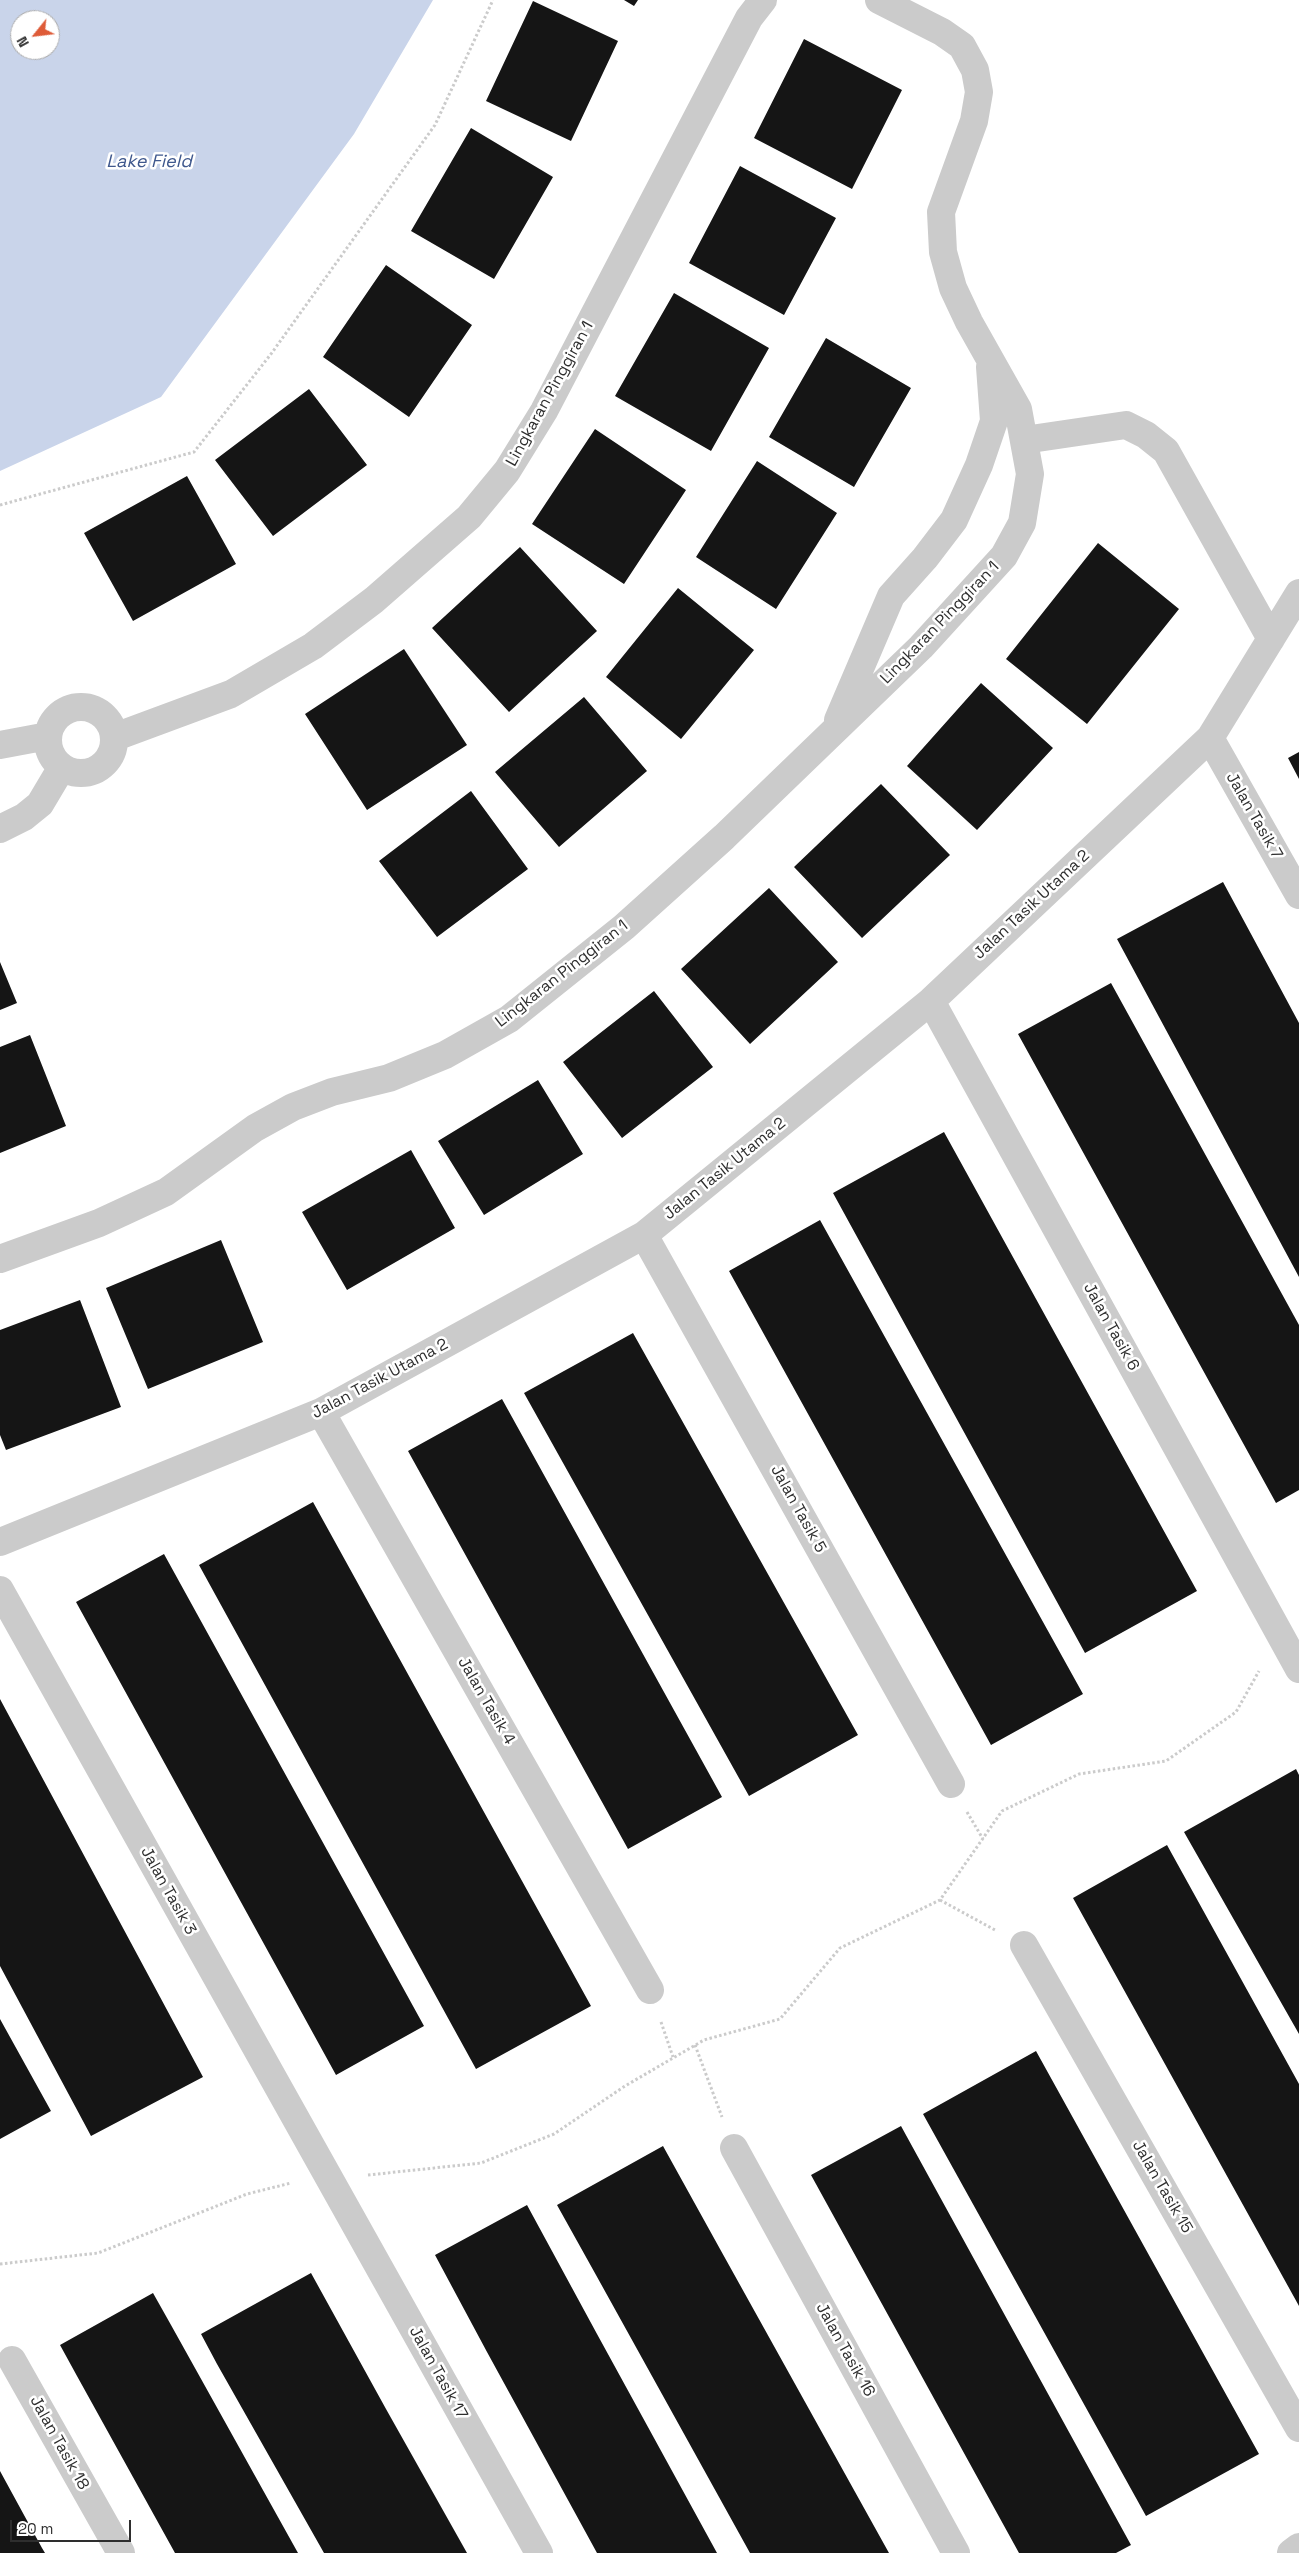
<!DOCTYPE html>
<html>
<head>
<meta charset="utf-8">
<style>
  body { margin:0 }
  #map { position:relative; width:1299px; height:2553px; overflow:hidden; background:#fff; font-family:"Space Grotesk",sans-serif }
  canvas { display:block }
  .north { position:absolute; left:10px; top:10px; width:50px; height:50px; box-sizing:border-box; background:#fff; border:1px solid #ababab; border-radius:50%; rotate:241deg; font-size:14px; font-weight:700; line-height:20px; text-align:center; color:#2e2e2e }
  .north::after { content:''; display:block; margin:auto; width:18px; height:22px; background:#de5b38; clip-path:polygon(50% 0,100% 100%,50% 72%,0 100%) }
  .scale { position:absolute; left:10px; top:2520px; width:121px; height:22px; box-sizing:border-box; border:2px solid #2e2e2e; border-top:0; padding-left:6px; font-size:15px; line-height:18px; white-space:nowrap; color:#2e2e2e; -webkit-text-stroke:4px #fff; paint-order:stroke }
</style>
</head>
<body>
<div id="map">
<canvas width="1299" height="2553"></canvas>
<div class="north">N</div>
<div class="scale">20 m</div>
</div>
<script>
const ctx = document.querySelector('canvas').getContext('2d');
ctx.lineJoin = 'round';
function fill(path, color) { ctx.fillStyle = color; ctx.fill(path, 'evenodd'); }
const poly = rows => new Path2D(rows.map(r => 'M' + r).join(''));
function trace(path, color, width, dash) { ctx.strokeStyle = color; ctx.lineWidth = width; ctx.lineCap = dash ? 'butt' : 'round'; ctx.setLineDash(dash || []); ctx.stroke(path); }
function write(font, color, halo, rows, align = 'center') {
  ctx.font = font + ' "Space Grotesk",sans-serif'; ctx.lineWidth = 5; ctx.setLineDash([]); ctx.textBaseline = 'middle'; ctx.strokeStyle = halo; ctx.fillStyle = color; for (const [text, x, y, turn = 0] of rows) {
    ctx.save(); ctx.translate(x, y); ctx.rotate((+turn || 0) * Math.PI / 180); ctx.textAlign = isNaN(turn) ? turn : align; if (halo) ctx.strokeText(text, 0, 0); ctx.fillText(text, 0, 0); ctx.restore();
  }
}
fill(poly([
  [0,0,433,0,354,134,161,397,0,471],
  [20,20,50,20,50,50,20,50]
]), '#c9d4ea');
fill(poly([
  [624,0,638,0,634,6],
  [533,1,618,41,571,141,486,101],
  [804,39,902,90,852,189,754,138],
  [471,128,553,177,494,279,411,231],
  [740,166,836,218,784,315,689,263],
  [386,265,472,325,409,417,323,357],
  [674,293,769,348,711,451,615,396],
  [826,338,911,388,854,487,769,437],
  [309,389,367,465,273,536,215,460],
  [595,429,686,490,624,584,532,524],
  [757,461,837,513,776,609,696,557],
  [187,476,236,564,133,621,84,533],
  [1098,543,1179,609,1087,724,1006,659],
  [520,547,597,631,509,712,432,628],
  [678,588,754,650,681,739,606,677],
  [404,649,467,745,367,810,305,714],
  [981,683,1053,748,977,830,907,766],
  [584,697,647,771,559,847,495,772],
  [1299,752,1299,779,1288,758],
  [881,784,950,855,862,938,794,867],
  [471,791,528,869,437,937,379,861],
  [1223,882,1299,1023,1299,1277,1117,939],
  [769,888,838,962,750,1044,681,969],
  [0,962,17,1003,0,1010],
  [1111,983,1299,1325,1299,1490,1276,1503,1018,1034],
  [654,991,713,1067,622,1138,563,1062],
  [30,1035,66,1126,0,1153,0,1047],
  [538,1080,583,1154,484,1215,438,1141],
  [944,1132,1197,1591,1085,1653,833,1193],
  [411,1150,455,1228,347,1290,302,1212],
  [820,1220,1083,1694,991,1745,729,1271],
  [221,1240,263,1342,148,1389,106,1288],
  [80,1300,121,1407,6,1450,0,1435,0,1330],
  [633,1333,858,1735,749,1796,524,1393],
  [502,1399,722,1797,628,1849,408,1451],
  [313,1502,591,2006,476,2069,199,1565],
  [164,1554,424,2026,336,2075,76,1602],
  [0,1699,203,2077,91,2136,0,1966],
  [1296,1769,1299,1775,1299,2034,1184,1832],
  [1167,1845,1299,2084,1299,2306,1073,1898],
  [0,2019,51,2111,0,2139],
  [1036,2051,1259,2454,1146,2516,923,2114],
  [901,2126,1131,2545,1116,2553,1019,2553,811,2175],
  [663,2146,720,2249,889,2553,750,2553,596,2275,557,2205],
  [527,2205,597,2334,717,2553,597,2553,487,2352,435,2255],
  [311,2273,386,2409,467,2553,324,2553,217,2364,201,2334],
  [153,2293,171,2325,298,2553,175,2553,77,2376,60,2345],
  [0,2471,42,2548,45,2553,0,2553]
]), '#151515');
trace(poly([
  [0,505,194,452,271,354,435,125,493,0],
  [967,1812,983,1839],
  [940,1900,995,1930],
  [661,2022,673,2057],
  [695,2045,722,2117],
  [368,2175,481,2163,554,2134,625,2086,704,2040,780,2019,840,1948,940,1900,1002,1811,1079,1774,1166,1761,1236,1712,1259,1671],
  [0,2264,98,2253,247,2194,291,2183]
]), '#cbcbcb', 3, [2.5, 2.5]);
trace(poly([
  [1024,440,1126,425,1146,435,1166,451,1271,639],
  '48 740a33 33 0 1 1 66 0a33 33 0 1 1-66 0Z',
  [838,720,891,596,925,558,954,520,979,465,994,421,990,367],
  [115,737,231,694,313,646,374,600,469,517,507,471,544,411,749,18,763,0],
  [1210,738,1299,895],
  [0,745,48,736],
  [0,829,24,817,40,804,62,767],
  [931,1001,1299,1669],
  [644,1235,951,1784],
  [0,1259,99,1223,166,1192,255,1128,293,1107,332,1092,389,1078,445,1055,509,1019,624,927,724,837,921,647,1004,556,1022,523,1030,474,1018,409,969,322,953,288,943,252,941,212,974,121,979,92,975,70,962,46,942,32,879,0],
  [321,1412,650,1990],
  [0,1542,321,1412,644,1235,931,1001,1210,738,1299,593],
  [0,1590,539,2553],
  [1024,1945,1299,2428],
  [734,2148,956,2553],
  [12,2360,121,2553],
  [1291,2553,1299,2547]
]), '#cbcbcb', 28);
write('16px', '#2e2e2e', '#fff', [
  ["Lingkaran Pinggiran 1",550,394,-61],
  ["Lingkaran Pinggiran 1",940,623,-46],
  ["Jalan Tasik 7",1254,816,60],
  ["Jalan Tasik Utama 2",1032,905,-43],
  ["Lingkaran Pinggiran 1",562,974,-38],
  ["Jalan Tasik Utama 2",725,1169,-39],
  ["Jalan Tasik 6",1111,1327,61],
  ["Jalan Tasik Utama 2",380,1379,-28],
  ["Jalan Tasik 5",798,1509,61],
  ["Jalan Tasik 4",486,1701,60],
  ["Jalan Tasik 3",168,1891,61],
  ["Jalan Tasik 15",1162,2187,60],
  ["Jalan Tasik 16",845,2350,61],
  ["Jalan Tasik 17",438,2373,61],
  ["Jalan Tasik 18",59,2443,61]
]);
write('italic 18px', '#3f588d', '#fff', [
  ["Lake Field",149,162]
]);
</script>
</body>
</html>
